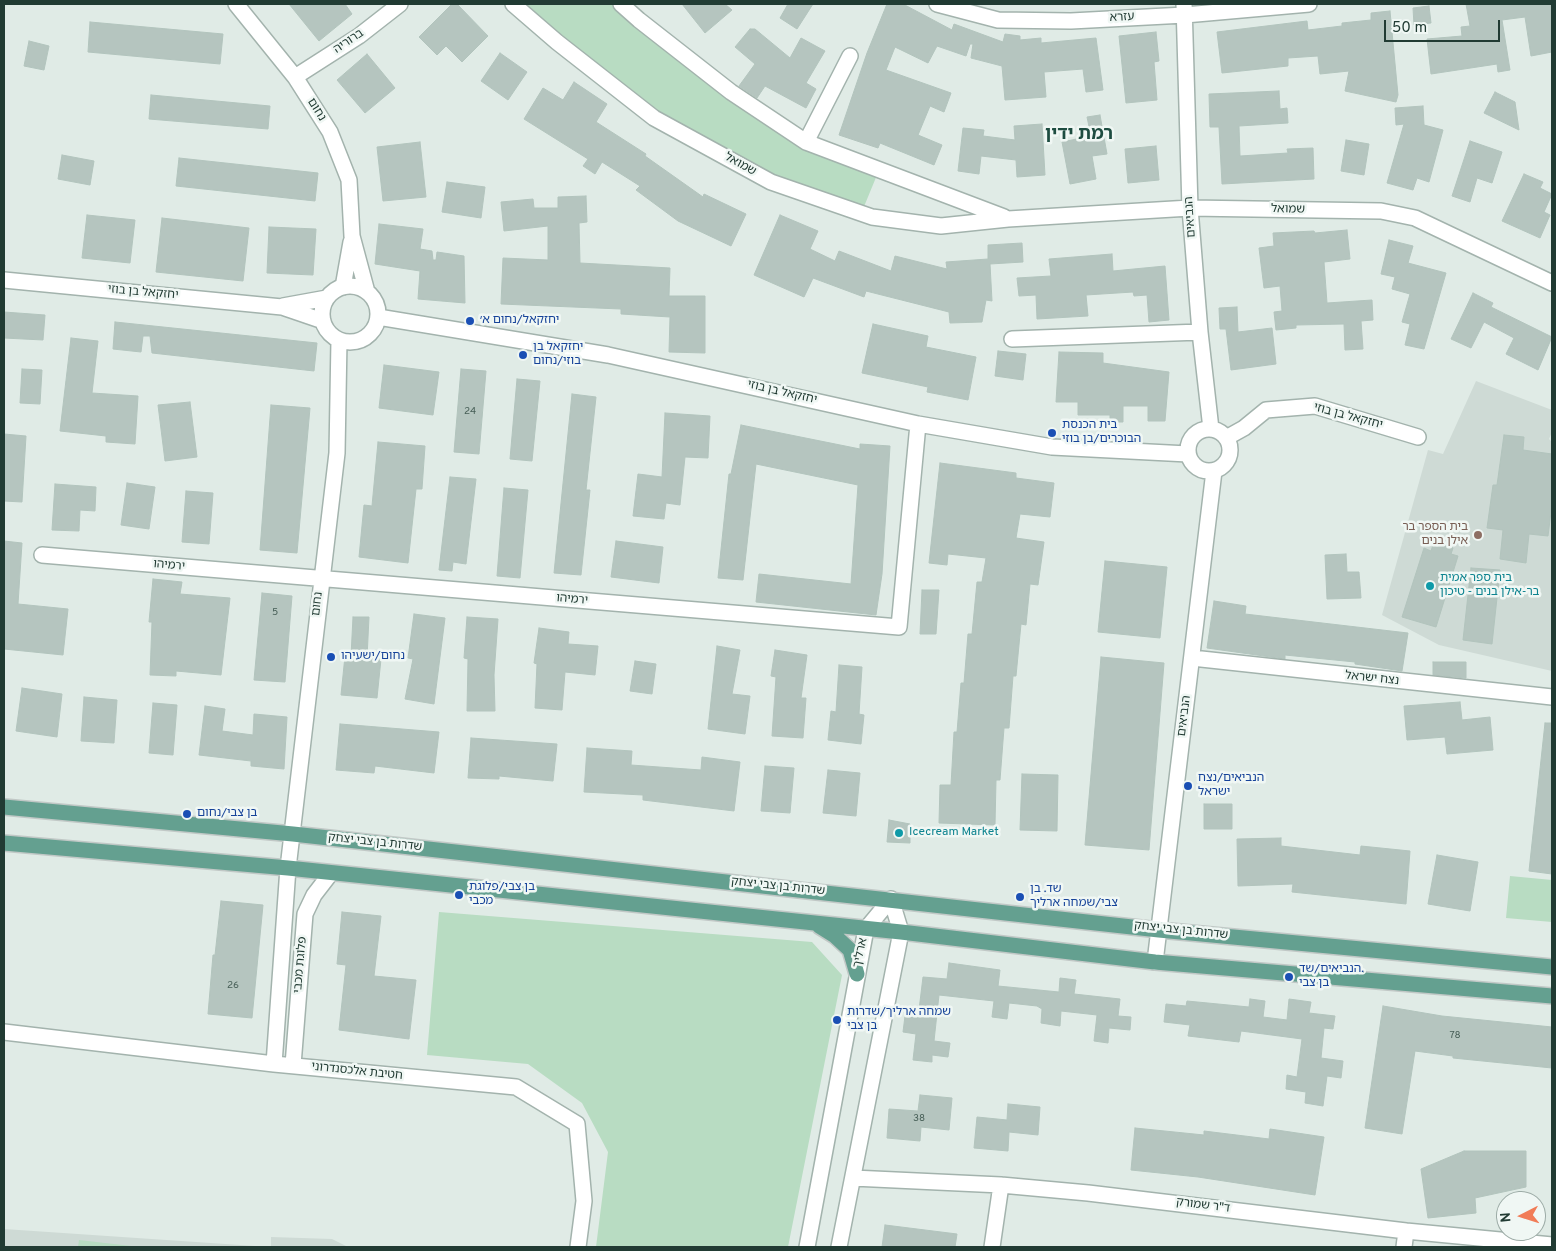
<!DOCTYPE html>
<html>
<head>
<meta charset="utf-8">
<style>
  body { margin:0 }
  #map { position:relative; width:1556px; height:1251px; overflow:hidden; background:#e0ebe6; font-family:Overpass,sans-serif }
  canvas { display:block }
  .frame { position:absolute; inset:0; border:5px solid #213b33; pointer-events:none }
  .north { position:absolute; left:1496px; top:1191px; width:50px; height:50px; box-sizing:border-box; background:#f0f7f4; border:1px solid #9daca7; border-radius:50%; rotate:265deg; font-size:14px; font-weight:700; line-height:20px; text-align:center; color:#213b33 }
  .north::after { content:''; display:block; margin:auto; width:18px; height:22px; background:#f17c57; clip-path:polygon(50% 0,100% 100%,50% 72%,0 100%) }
  .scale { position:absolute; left:1384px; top:20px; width:116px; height:22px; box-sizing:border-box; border:2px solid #213b33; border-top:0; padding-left:6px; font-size:15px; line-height:18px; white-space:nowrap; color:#213b33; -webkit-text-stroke:4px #f0f7f4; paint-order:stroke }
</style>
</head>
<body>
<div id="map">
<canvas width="1556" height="1251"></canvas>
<div class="frame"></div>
<div class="north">N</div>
<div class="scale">50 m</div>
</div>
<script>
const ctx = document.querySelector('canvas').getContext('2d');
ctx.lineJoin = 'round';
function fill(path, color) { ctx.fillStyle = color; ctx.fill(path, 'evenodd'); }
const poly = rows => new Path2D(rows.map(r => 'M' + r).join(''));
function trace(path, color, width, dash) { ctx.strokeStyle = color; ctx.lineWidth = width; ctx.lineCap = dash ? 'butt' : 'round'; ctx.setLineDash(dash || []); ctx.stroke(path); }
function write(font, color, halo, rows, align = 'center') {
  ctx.font = font + ' Overpass,"Noto Sans Hebrew",sans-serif'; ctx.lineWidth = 5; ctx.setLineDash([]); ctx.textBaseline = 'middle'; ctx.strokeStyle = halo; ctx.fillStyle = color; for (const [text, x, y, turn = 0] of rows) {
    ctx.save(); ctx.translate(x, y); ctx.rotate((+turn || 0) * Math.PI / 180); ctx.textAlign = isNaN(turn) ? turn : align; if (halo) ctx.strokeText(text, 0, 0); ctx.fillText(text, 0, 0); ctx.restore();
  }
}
fill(poly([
  [1476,381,1552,410,1552,432,1549,439,1552,442,1552,671,1439,645,1382,615,1428,450,1443,454],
  [4,1229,255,1246,4,1247],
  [271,1237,332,1239,348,1247,271,1247]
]), '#cedad5');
fill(poly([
  [521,4,613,4,786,136,877,175,863,209,809,190,752,166,669,123],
  [1510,876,1552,880,1552,922,1506,918],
  [439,912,812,942,842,975,788,1247,596,1247,608,1152,582,1103,528,1064,427,1055],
  [79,1240,140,1247,78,1247]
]), '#b8dcc2');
const building = poly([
  [289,4,345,4,352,14,319,41,289,4],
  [452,4,457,4,488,36,462,62,446,46,437,55,419,37,452,4],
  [682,4,725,4,732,10,705,33,682,4],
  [788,4,813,4,797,29,780,18,788,4],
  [887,4,903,4,952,30,954,24,1003,42,1005,34,1020,36,1020,40,1041,38,1041,43,1096,38,1103,90,1086,92,1083,69,1044,72,1046,97,1005,100,1002,66,971,58,973,44,970,44,966,56,937,46,928,63,895,47,886,70,951,93,944,112,930,106,918,135,942,145,934,165,880,143,878,148,839,135,867,53,887,4],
  [1466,4,1552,4,1552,52,1531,56,1525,17,1502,20,1510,70,1498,72,1497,64,1431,74,1427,39,1462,36,1461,27,1470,26,1466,4],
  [1429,6,1431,23,1414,25,1413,8,1429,6],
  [1390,11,1398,95,1396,102,1345,91,1349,71,1320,74,1318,56,1288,58,1288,66,1222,73,1217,32,1307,21,1308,30,1342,26,1342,23,1371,20,1371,13,1390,11],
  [90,22,223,34,220,64,88,52,90,22],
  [750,29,755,29,790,58,801,38,825,51,806,83,816,89,806,108,765,86,757,98,739,86,755,64,735,47,750,29],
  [1156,32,1159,61,1154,62,1157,100,1126,103,1119,36,1156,32],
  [29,41,49,46,44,70,24,66,29,41],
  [500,53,527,72,508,100,481,81,500,53],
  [367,54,395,88,365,113,337,80,367,54],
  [574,82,607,104,596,122,646,154,645,156,703,197,704,194,746,214,731,246,678,221,636,190,640,186,602,162,595,174,583,166,588,159,524,119,543,88,563,100,574,82],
  [1279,91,1280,109,1287,108,1288,123,1239,126,1240,156,1288,153,1287,149,1313,148,1314,179,1222,184,1219,127,1210,127,1209,94,1279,91],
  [1495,92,1515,102,1519,130,1484,113,1495,92],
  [151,95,270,106,268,129,149,119,151,95],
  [1423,106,1424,125,1443,130,1429,182,1417,178,1413,190,1387,183,1404,124,1396,125,1395,108,1423,106],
  [1100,115,1107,154,1092,156,1096,179,1070,184,1062,142,1091,136,1087,117,1100,115],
  [1042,124,1045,175,1017,177,1016,160,981,156,979,174,958,171,963,128,984,130,983,136,1015,140,1014,126,1042,124],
  [1346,140,1369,144,1364,175,1341,171,1346,140],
  [1470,141,1502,152,1492,183,1477,178,1470,202,1452,196,1470,141],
  [420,142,426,197,383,201,377,147,420,142],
  [1156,146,1159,180,1128,183,1125,149,1156,146],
  [62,155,94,161,90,185,58,179,62,155],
  [179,158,318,173,315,201,176,186,179,158],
  [1524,174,1543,182,1540,188,1552,194,1544,212,1550,215,1540,238,1502,221,1524,174],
  [447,182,485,187,481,218,442,212,447,182],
  [586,196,587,222,579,223,580,263,670,268,669,296,705,296,705,353,669,352,670,317,621,314,621,309,501,304,503,258,548,260,548,226,504,231,501,202,533,199,534,208,558,208,558,197,586,196],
  [87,215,135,220,130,263,82,258,87,215],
  [780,215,818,231,810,249,835,261,839,251,891,271,895,256,947,269,946,262,988,259,988,245,1022,243,1023,262,990,264,992,301,986,300,982,322,950,323,949,312,866,291,864,297,813,278,804,297,754,275,780,215],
  [162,218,249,228,243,281,156,272,162,218],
  [379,224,423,229,420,249,432,251,433,260,436,260,437,252,464,256,465,303,418,299,420,271,375,264,379,224],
  [269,227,316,229,313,275,267,273,269,227],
  [1347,230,1350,259,1324,262,1327,303,1372,300,1373,320,1361,321,1363,349,1345,350,1344,324,1296,325,1296,328,1276,330,1274,312,1282,311,1280,286,1264,288,1259,248,1274,246,1273,233,1314,231,1315,233,1347,230],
  [1389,240,1413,246,1408,263,1446,273,1424,349,1405,345,1410,324,1402,322,1410,294,1392,289,1395,277,1381,274,1389,240],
  [1112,254,1113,271,1165,266,1169,320,1149,322,1147,295,1134,296,1133,292,1086,295,1088,316,1037,319,1036,295,1019,296,1017,278,1051,276,1049,259,1112,254],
  [1473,293,1493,303,1491,307,1552,337,1538,370,1506,354,1514,338,1484,322,1471,348,1451,339,1473,293],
  [1237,307,1238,332,1272,328,1276,364,1231,370,1226,329,1220,329,1219,308,1237,307],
  [4,312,45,315,43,340,4,338,4,312],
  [115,322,317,343,314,371,152,353,150,336,143,336,141,352,113,349,115,322],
  [873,324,928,336,926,347,976,357,968,400,927,392,928,387,862,373,873,324],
  [71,338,98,341,92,393,138,396,135,444,106,442,106,436,60,431,71,338],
  [998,351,1026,354,1023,380,995,376,998,351],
  [1059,352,1103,353,1103,363,1169,372,1165,421,1148,421,1148,406,1123,406,1123,422,1110,422,1110,415,1078,415,1078,402,1056,402,1059,352],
  [384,365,439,372,433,415,379,408,384,365],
  [22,369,42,370,40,404,20,403,22,369],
  [461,369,486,371,479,454,454,452,461,369],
  [517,379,540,381,532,461,510,459,517,379],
  [572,394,596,397,586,490,590,490,581,575,554,573,572,394],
  [190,402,197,457,165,461,158,405,190,402],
  [271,405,310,408,297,553,260,550,271,405],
  [665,413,710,416,708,458,685,457,680,505,666,503,664,519,633,516,638,474,662,477,665,413],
  [741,425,860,449,860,444,890,446,882,574,876,615,756,602,759,574,851,584,858,485,756,464,743,580,718,578,729,474,731,474,741,425],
  [4,434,26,436,22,502,4,501,4,434],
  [1504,435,1524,437,1523,450,1552,454,1552,504,1548,536,1529,534,1526,563,1500,559,1503,530,1487,528,1493,485,1497,485,1504,435],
  [378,442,425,446,422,489,416,489,408,563,359,557,364,505,372,506,378,442],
  [940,463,1016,473,1016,478,1054,483,1050,517,1020,514,1016,538,1044,542,1038,585,1030,584,1026,625,1021,624,1016,676,1013,676,1009,728,1004,728,1000,780,996,780,995,825,939,823,940,785,951,785,954,732,957,732,961,683,964,683,968,634,972,634,977,582,982,582,986,558,948,554,947,565,929,563,940,463],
  [450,477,476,479,466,564,453,562,452,571,439,570,450,477],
  [127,483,155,487,149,529,121,525,127,483],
  [55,484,96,487,95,511,80,510,79,531,52,530,55,484],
  [504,488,528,490,520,578,497,576,504,488],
  [186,491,213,493,209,544,182,542,186,491],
  [4,541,22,543,18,604,68,609,63,655,4,649,4,541],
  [616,541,663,547,659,583,611,577,616,541],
  [1434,542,1453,548,1451,554,1458,556,1436,627,1402,617,1424,548,1431,551,1434,542],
  [1346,554,1347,572,1359,572,1361,598,1327,599,1325,555,1346,554],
  [1105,561,1167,567,1160,638,1098,632,1105,561],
  [1471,568,1500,570,1492,644,1463,640,1471,568],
  [153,579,182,582,180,594,230,598,221,675,176,671,176,676,150,675,152,622,149,622,153,579],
  [922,590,939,590,936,634,920,634,922,590],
  [262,593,292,596,285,682,254,680,262,593],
  [1214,601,1246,606,1245,614,1408,633,1402,671,1355,664,1355,662,1285,655,1285,659,1207,648,1214,601],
  [414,614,445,618,434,704,405,699,413,659,408,658,414,614],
  [353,617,369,617,367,658,381,659,377,698,341,695,345,656,351,656,353,617],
  [467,617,498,619,494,675,495,711,467,711,468,659,464,658,467,617],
  [539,628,569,632,568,644,598,646,595,675,565,672,562,710,535,708,537,664,534,663,539,628],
  [717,646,740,650,732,694,750,696,745,734,708,729,717,646],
  [775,650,807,655,801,698,806,698,803,738,772,736,776,677,771,676,775,650],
  [1101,657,1164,663,1149,850,1085,845,1101,657],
  [635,661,656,664,652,694,630,691,635,661],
  [1433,662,1466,662,1466,678,1433,675,1433,662],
  [839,665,862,667,859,714,864,715,861,744,828,740,831,711,836,712,839,665],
  [22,688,62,694,57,737,16,731,22,688],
  [84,697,117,700,114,743,81,741,84,697],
  [1460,702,1462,720,1490,717,1493,750,1447,754,1445,737,1407,740,1404,706,1460,702],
  [153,703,177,705,173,755,149,753,153,703],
  [205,706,225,709,222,731,253,735,254,714,287,717,284,769,251,766,251,761,199,755,205,706],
  [1545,723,1552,723,1552,874,1529,871,1545,723],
  [340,724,439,732,434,773,375,766,374,773,336,770,340,724],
  [471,738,557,744,553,781,499,776,499,779,468,778,471,738],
  [587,748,632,751,631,765,701,770,702,757,740,762,734,811,643,800,643,795,584,792,587,748],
  [765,766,794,768,790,813,761,811,765,766],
  [828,770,860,773,856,816,823,813,828,770],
  [1022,774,1058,775,1057,831,1020,830,1022,774],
  [1204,804,1232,804,1232,829,1204,829,1204,804],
  [889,820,910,824,910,843,887,842,889,820],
  [1281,838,1281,846,1360,855,1361,846,1410,851,1406,904,1292,892,1293,884,1238,886,1237,839,1281,838],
  [1437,855,1478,862,1470,911,1428,904,1437,855],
  [221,901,263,905,252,1018,208,1014,213,955,215,955,221,901],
  [342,912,381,916,374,976,416,980,409,1039,339,1030,346,965,337,964,342,912],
  [949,963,1000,970,998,986,1059,992,1060,978,1076,980,1074,994,1120,999,1118,1016,1131,1017,1130,1030,1109,1028,1108,1043,1094,1041,1097,1015,1061,1011,1060,1026,1041,1023,1042,1009,1037,1006,1009,1003,1007,1019,992,1017,994,1001,939,995,934,1041,950,1043,948,1057,932,1055,932,1062,913,1060,916,1034,903,1032,905,1016,918,1018,923,977,947,979,949,963],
  [1250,999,1265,1001,1263,1017,1287,1020,1289,999,1311,1002,1309,1013,1335,1016,1333,1029,1324,1028,1321,1058,1343,1061,1341,1078,1327,1076,1323,1106,1305,1103,1306,1092,1286,1089,1287,1075,1297,1077,1302,1039,1241,1031,1239,1042,1188,1036,1190,1025,1164,1022,1166,1004,1186,1006,1187,1001,1249,1007,1250,999],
  [1383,1006,1442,1016,1552,1027,1552,1068,1453,1058,1453,1056,1415,1051,1402,1134,1365,1128,1383,1006],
  [920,1095,952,1098,949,1130,921,1127,920,1141,887,1138,889,1109,918,1111,920,1095],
  [1008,1104,1040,1107,1038,1135,1009,1132,1008,1151,974,1148,977,1117,1007,1120,1008,1104],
  [1135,1128,1204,1135,1204,1131,1269,1139,1270,1129,1324,1137,1315,1195,1198,1177,1131,1170,1135,1128],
  [1464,1151,1526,1151,1526,1187,1475,1198,1476,1213,1428,1218,1421,1169,1464,1151],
  [885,1225,957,1234,955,1247,882,1247,885,1225]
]);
fill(building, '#b5c5bf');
trace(building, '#b2c4bd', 1);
const minor = poly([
  [236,4,295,77,330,132,349,180,352,236,367,292],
  [513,4,557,42,654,118,771,182,872,217,941,226,1008,219,1190,208,1381,211,1415,218,1552,283],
  [621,4,639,20,731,92,806,142,1004,217],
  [937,4,998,20,1071,21,1185,15,1309,4],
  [1184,4,1190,208,1200,332,1211,429],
  [295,77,359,36,400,4],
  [806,142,850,56],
  [4,280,282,307,323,321],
  '322 314a28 28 0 1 1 56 0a28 28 0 1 1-56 0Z',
  [343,287,351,242],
  [283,306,327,298],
  [378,317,608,355,918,424,1052,447,1188,454],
  [1012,339,1200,332],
  '1188 450a21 21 0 1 1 42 0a21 21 0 1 1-42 0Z',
  [1226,438,1244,428,1266,410,1315,406,1418,437],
  [42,555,899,627,918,424],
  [1192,658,1552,697],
  [1155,962,1214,471],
  [4,1032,274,1064,516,1087,577,1124,584,1201,578,1247],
  [274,1064,288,868,337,453,339,340],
  [293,1065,305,914,314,895,331,873],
  [853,1178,1001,1185,1088,1193,1406,1231,1552,1245],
  [807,1247,866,929,891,899],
  [839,1247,901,932,891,899],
  [992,1247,1001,1185],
  [1404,1247,1406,1231]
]);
const major = poly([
  [4,807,293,834,1159,930,1552,967],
  [4,843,288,868,901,932,1155,962,1552,996],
  [819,926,835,936,850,950,857,974]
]);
trace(minor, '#a3b3ad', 18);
trace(major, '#c1c8c6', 18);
trace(minor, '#fff', 15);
trace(major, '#64a090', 15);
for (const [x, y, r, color] of [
  [470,321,5,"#1a4fb4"],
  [523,355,5,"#1a4fb4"],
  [1052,433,5,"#1a4fb4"],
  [1478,535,5,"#8d6e63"],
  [1430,586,5,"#0f9aa8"],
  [331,657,5,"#1a4fb4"],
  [1188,786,5,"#1a4fb4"],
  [187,814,5,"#1a4fb4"],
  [899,833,5,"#0f9aa8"],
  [459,895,5,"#1a4fb4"],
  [1020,897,5,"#1a4fb4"],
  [1289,977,5,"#1a4fb4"],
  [837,1020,5,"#1a4fb4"]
]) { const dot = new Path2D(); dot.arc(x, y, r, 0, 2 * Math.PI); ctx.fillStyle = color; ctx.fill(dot); trace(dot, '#f0f7f4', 2); }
write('10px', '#465e56', null, [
  ["24",470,412],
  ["5",275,613],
  ["26",233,986],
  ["78",1455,1036],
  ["38",919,1119]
]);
write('12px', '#213b33', '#f0f7f4', [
  ["עזרא",1122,18,-3],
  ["ברוריה",349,42,-34],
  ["נחום",316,110,58],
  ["שמואל",740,165,29],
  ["שמואל",1288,210,1],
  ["הנביאים",1191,217,-94],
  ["יחזקאל בן בוזי",143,293,5],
  ["יחזקאל בן בוזי",782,393,13],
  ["יחזקאל בן בוזי",1348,417,15],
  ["ירמיהו",169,566,5],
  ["ירמיהו",572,600,5],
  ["נחום",318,604,-83],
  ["נצח ישראל",1372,679,6],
  ["הנביאים",1185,716,-83],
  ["שדרות בן צבי יצחק",375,843,6],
  ["שדרות בן צבי יצחק",778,887,6],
  ["שדרות בן צבי יצחק",1181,931,6],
  ["ארליך",861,953,-78],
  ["פלוגת מכבי",301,965,-85],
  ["חטיבת אלכסנדרוני",357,1072,6],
  ["ד\"ר שמורק",1203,1206,7]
]);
write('12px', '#164399', '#f0f7f4', [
  ["יחזקאל/נחום א׳",480,321],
  ["יחזקאל בן",533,348],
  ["בוזי/נחום",533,362],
  ["בית הכנסת",1062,426],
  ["הבוכרים/בן בוזי",1062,440],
  ["נחום/ישעיהו",341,657],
  ["הנביאים/נצח",1198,779],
  ["ישראל",1198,793],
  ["בן צבי/נחום",197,814],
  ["בן צבי/פלוגת",469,888],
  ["מכבי",469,902],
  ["שד. בן",1030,890],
  ["צבי/שמחה ארליך",1030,904],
  ["הנביאים/שד.",1299,970],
  ["בן צבי",1299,984],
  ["שמחה ארליך/שדרות",847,1013],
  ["בן צבי",847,1027]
], 'left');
write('12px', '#785e54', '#f0f7f4', [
  ["בית הספר בר",1468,528],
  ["אילן בנים",1468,542]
], 'right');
write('12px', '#0d838f', '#f0f7f4', [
  ["בית ספר אמית",1440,579],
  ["בר-אילן בנים - טיכון",1440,593],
  ["Icecream Market",909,833]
], 'left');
write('bold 18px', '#1d4c40', '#f0f7f4', [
  ["רמת ידין",1079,135]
]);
</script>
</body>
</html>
